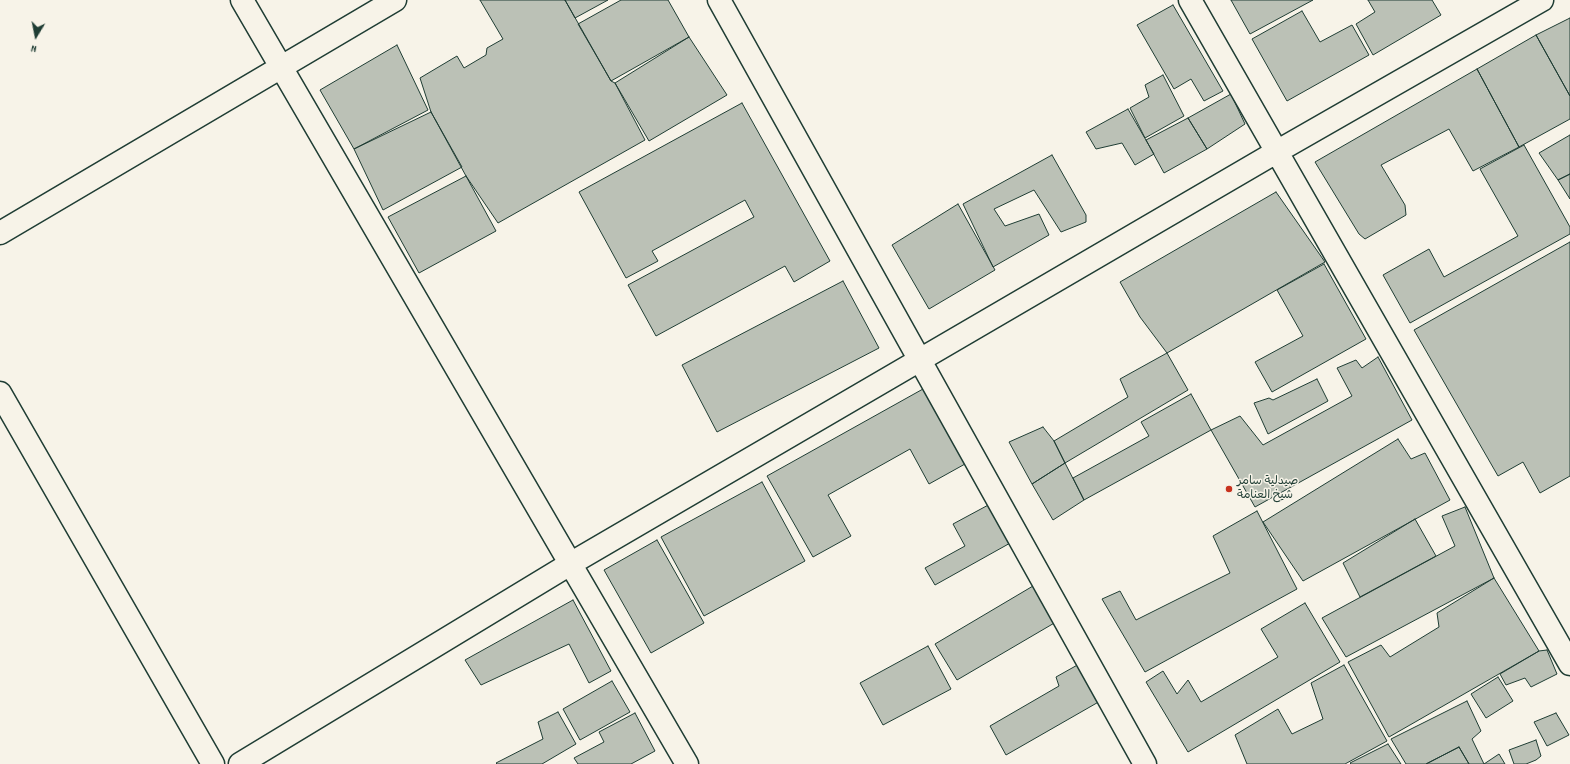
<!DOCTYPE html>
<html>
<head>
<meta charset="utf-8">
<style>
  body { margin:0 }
  #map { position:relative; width:1570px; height:764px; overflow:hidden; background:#f7f3e8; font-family:Dekko,sans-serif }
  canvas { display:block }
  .north { position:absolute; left:16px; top:16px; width:40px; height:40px; -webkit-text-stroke:3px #f7f3e8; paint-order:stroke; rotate:190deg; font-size:11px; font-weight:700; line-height:16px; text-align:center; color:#1f3d34 }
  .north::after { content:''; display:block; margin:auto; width:14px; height:18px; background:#1f3d34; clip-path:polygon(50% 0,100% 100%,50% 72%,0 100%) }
</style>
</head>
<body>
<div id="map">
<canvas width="1570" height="764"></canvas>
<div class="north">N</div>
</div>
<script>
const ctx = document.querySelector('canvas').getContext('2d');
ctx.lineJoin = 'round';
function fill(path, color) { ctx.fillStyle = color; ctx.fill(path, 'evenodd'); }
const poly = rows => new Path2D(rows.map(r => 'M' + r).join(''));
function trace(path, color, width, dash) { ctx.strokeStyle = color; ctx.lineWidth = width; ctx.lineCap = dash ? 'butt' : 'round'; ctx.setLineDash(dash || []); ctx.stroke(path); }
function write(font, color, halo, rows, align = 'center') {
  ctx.font = font + ' Dekko,"Playpen Sans Arabic",sans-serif'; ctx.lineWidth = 3; ctx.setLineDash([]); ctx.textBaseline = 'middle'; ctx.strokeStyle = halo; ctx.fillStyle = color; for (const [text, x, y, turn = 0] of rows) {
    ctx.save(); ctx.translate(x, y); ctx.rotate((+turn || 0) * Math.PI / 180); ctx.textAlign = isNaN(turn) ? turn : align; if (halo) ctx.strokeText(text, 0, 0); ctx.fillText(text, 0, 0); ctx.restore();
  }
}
const building = poly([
  [480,0,565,0,611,81,615,83,645,140,498,223,466,176,431,112,420,78,457,56,464,68,486,55,487,48,503,39,480,0],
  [565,0,608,0,575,18,565,0],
  [621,0,668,0,689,37,611,81,578,24,621,0],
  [1231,0,1313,0,1250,34,1231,0],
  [1368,0,1432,0,1441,15,1373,55,1356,24,1375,12,1368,0],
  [1173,5,1223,91,1204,101,1191,79,1174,89,1137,25,1173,5],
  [1302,11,1320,42,1352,25,1369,55,1287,101,1252,39,1302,11],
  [1570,18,1570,96,1536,35,1570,18],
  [1536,35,1570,96,1570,119,1519,147,1477,69,1536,35],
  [689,37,727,95,649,141,615,83,689,37],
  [397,45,428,110,354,149,320,90,397,45],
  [1477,69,1519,147,1473,171,1449,129,1381,165,1405,205,1406,215,1365,239,1359,234,1315,162,1477,69],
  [1163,75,1184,116,1145,138,1130,108,1149,97,1145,85,1163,75],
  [1231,94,1245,124,1207,149,1188,118,1231,94],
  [742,103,830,261,794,282,785,266,656,336,628,285,754,217,745,200,652,251,658,261,626,278,579,192,742,103],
  [1128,109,1154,154,1135,165,1122,143,1096,149,1086,132,1128,109],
  [431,112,462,167,383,210,354,149,431,112],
  [1188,118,1207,149,1164,173,1146,140,1188,118],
  [1570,135,1570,174,1558,180,1539,153,1570,135],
  [1524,145,1570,227,1570,234,1410,323,1383,275,1429,249,1444,277,1518,236,1480,169,1524,145],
  [1052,155,1086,215,1086,222,1061,232,1034,190,994,209,1005,226,1039,214,1049,235,993,267,963,204,1052,155],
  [1570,174,1570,199,1558,180,1570,174],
  [466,176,496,231,419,273,388,217,466,176],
  [1276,192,1325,262,1167,353,1140,317,1120,282,1276,192],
  [958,204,995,270,929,309,892,245,958,204],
  [1570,242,1570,476,1540,493,1523,462,1498,476,1414,330,1570,242],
  [1324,264,1366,339,1272,392,1255,362,1303,336,1277,290,1324,264],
  [843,281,879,348,717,432,682,365,843,281],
  [1167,353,1188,390,1065,463,1054,441,1128,397,1120,379,1167,353],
  [1378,357,1412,420,1255,507,1211,430,1240,416,1263,445,1352,396,1337,368,1356,360,1362,368,1378,357],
  [1317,379,1328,401,1268,434,1254,403,1269,398,1273,400,1317,379],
  [923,389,965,464,929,484,910,449,828,495,851,536,813,557,767,476,923,389],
  [1191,394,1211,430,1084,500,1073,478,1149,436,1141,422,1191,394],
  [1043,427,1054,441,1065,463,1032,484,1009,442,1043,427],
  [1398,439,1411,459,1425,453,1450,500,1303,581,1263,522,1398,439],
  [1065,463,1084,500,1053,520,1032,484,1065,463],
  [762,482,805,561,704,616,661,537,762,482],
  [992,503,1012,542,935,585,925,568,965,546,953,524,992,503],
  [1465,507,1494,578,1346,657,1322,618,1455,546,1442,516,1465,507],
  [1257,511,1297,589,1145,672,1102,599,1120,591,1136,620,1230,573,1213,536,1257,511],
  [1415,519,1436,556,1360,597,1343,563,1415,519],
  [657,540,704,623,651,653,604,570,657,540],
  [1494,578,1539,651,1389,737,1348,662,1381,645,1390,657,1439,627,1437,613,1494,578],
  [1033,586,1056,622,957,680,935,644,1033,586],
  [573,600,611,671,589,683,569,644,481,685,465,660,573,600],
  [1305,603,1340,662,1188,752,1146,682,1163,671,1177,694,1188,680,1201,702,1278,657,1261,629,1305,603],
  [928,646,951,689,883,725,860,683,928,646],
  [1547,650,1557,674,1531,687,1525,678,1506,685,1500,674,1539,651,1547,650],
  [1081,663,1102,700,1006,755,990,726,1059,686,1056,677,1081,663],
  [1344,665,1387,741,1345,764,1247,764,1235,735,1278,709,1292,734,1323,719,1311,683,1344,665],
  [1498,677,1513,701,1486,718,1471,694,1498,677],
  [612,681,630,712,580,740,563,709,612,681],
  [1467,701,1481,731,1472,739,1484,764,1499,754,1505,764,1469,764,1459,747,1426,764,1406,764,1391,739,1467,701],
  [558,712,576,744,542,764,497,764,496,763,543,739,538,722,558,712],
  [635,713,655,751,631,764,578,764,574,758,604,742,599,732,635,713],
  [1556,713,1569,735,1547,746,1534,722,1556,713],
  [1536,740,1541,756,1536,760,1526,764,1514,764,1509,750,1536,740],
  [1388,744,1401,764,1351,764,1350,763,1388,744],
  [1459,747,1469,764,1426,764,1459,747]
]);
fill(building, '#bbc1b6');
trace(building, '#1f3d34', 1);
const minor = poly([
  [242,0,687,764],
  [719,0,1145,764],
  [1190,0,1570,664],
  [0,233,395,0],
  [0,393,213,764],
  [240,764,570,564,1278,151,1542,0]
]);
trace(minor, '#1f3d34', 25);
trace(minor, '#f7f3e8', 22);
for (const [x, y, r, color] of [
  [1229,489,4,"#c8321e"]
]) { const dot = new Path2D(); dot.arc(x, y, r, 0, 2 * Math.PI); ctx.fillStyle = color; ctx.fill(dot); trace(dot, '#f7f3e8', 1.5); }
write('12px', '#1f3d34', '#f7f3e8', [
  ["صيدلية سامر",1237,482],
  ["شيخ العنامة",1237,496]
], 'left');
</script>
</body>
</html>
